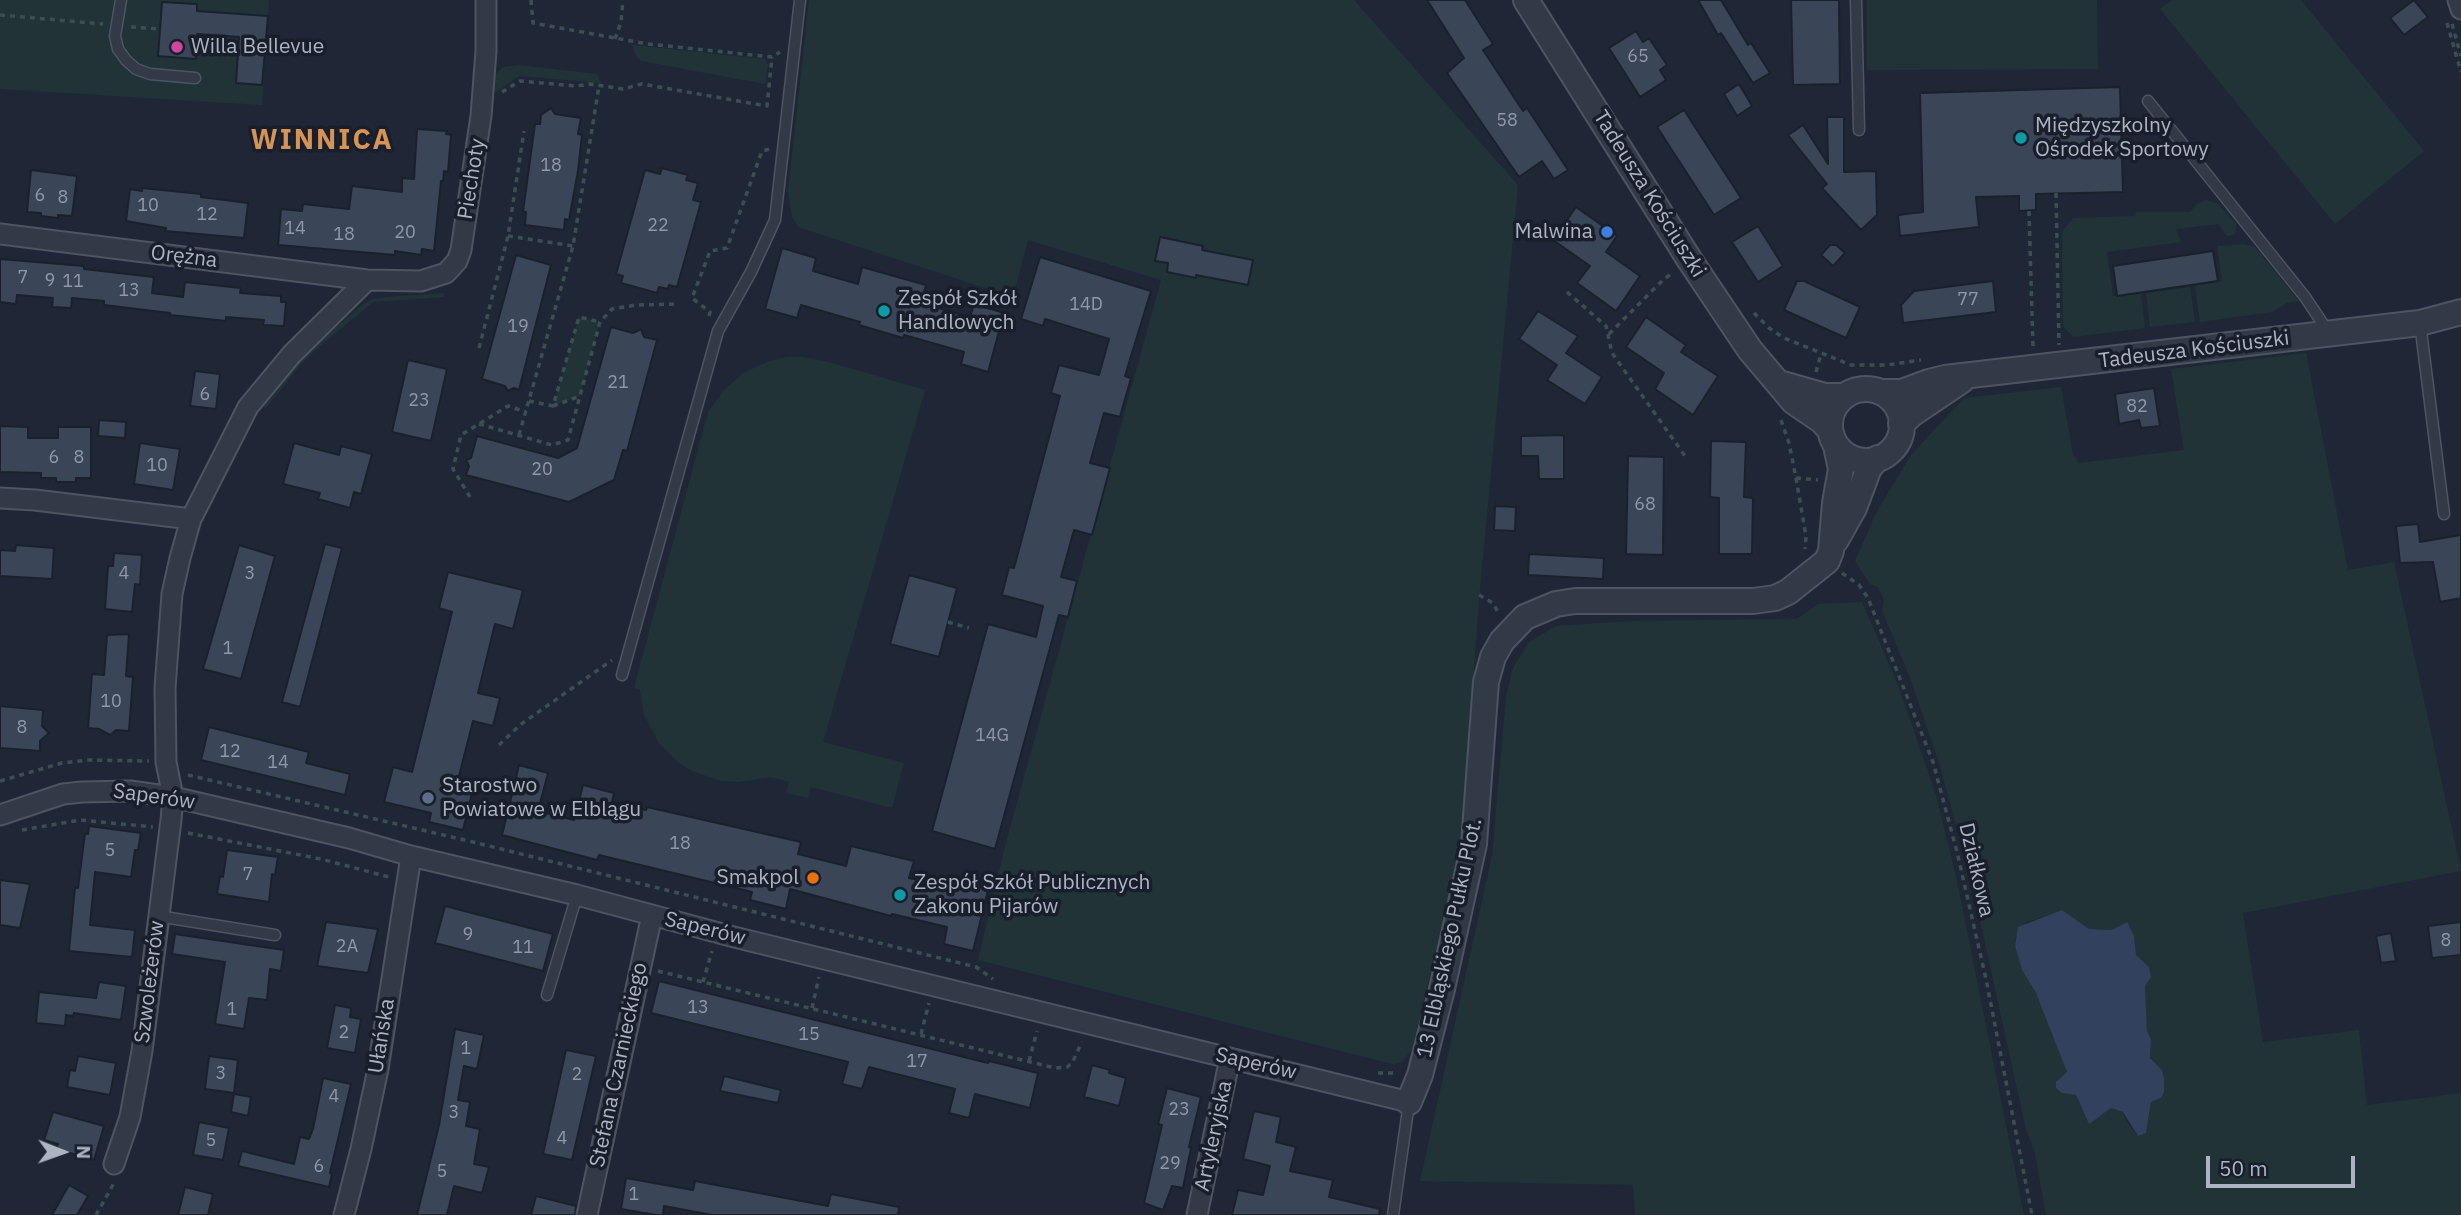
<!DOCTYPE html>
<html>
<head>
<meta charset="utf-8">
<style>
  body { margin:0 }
  #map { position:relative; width:2461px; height:1215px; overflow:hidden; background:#1f2736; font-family:"IBM Plex Sans",sans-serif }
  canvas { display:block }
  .north { position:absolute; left:28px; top:1117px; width:70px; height:70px; -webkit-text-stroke:5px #181f2b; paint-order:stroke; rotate:91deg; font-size:19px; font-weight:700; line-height:28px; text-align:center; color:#acb4c4 }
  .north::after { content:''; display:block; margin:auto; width:24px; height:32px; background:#acb4c4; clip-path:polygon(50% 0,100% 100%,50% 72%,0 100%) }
  .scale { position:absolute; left:2206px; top:1156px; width:149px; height:32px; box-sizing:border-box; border:4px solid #acb4c4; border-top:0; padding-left:9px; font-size:21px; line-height:24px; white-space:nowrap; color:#acb4c4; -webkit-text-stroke:5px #181f2b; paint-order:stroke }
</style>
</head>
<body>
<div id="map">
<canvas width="2461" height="1215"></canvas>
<div class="north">N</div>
<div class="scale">50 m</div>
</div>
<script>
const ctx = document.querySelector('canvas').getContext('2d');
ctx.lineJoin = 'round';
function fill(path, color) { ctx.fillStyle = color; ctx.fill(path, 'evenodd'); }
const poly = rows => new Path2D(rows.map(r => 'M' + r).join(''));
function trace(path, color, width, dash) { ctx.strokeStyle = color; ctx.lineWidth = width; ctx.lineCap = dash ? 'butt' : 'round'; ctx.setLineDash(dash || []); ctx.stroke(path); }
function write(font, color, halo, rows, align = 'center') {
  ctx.font = font + ' "IBM Plex Sans",sans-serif'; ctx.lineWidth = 7; ctx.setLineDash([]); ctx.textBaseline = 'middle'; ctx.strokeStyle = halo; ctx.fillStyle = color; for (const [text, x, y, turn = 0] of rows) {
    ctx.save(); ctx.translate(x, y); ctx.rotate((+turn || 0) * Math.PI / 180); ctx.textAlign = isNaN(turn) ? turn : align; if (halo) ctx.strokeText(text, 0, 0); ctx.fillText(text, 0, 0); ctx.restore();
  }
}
fill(poly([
  [0,0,269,0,262,105,0,89],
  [809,0,1354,0,1518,185,1479,599,1461,847,1412,1049,1402,1062,1393,1064,978,960,1004,850,1161,280,1028,240,1013,297,798,227,792,217,788,191],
  [1867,0,2097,0,2098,69,1867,70],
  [2172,0,2301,0,2424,151,2335,224,2160,9],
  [632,45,765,59,768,65,765,84,641,61,636,56],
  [518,65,597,74,601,83,519,76,492,95,495,75,503,67],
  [2206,200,2217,203,2236,224,2236,232,2233,235,2226,236,2219,224,2176,229,2181,242,2107,252,2113,296,2141,294,2145,328,2073,337,2063,326,2062,232,2073,218,2135,216,2136,212,2190,212,2197,204],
  [2244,244,2255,247,2299,301,2287,303,2272,312,2200,322,2195,286,2222,281,2217,246],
  [2190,287,2195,322,2150,327,2146,293],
  [444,293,444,297,373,302,319,347,301,364,266,408,262,405,296,362,363,304,372,299,387,297],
  [579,317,600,322,580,396,553,406],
  [2306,353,2348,570,2394,562,2461,871,2243,913,2263,1042,2359,1030,2367,1105,2461,1093,2461,1215,2046,1215,2035,1154,2025,1125,1974,893,1940,766,1912,683,1882,610,1884,600,1878,587,1870,584,1855,561,1877,511,1911,455,1964,398,2061,387,2073,454,2079,463,2184,450,2171,369],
  [2062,911,2089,929,2112,930,2134,936,2136,955,2145,986,2146,1031,2151,1039,2150,1058,2162,1070,2164,1078,2164,1091,2161,1098,2151,1102,2146,1133,2138,1136,2127,1122,2123,1112,2111,1108,2089,1123,2075,1094,2063,1078,2068,1072,2036,993,2022,970,2015,946,2016,937,2027,922],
  [787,357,804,357,832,363,925,390,823,742,904,763,892,808,811,787,808,798,786,793,789,782,771,777,738,782,721,781,692,771,679,763,659,743,644,715,640,690,634,688,708,412,725,389,743,373,767,362],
  [1862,602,1898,685,1936,795,1957,881,2024,1215,1635,1215,1633,1185,1420,1181,1492,856,1506,697,1513,668,1529,642,1556,626,1631,621,1797,619,1818,604]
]), '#213337');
fill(poly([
  [2062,910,2089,929,2112,930,2127,922,2134,936,2136,955,2149,967,2151,977,2145,986,2147,1031,2151,1039,2150,1058,2162,1070,2164,1078,2164,1092,2161,1098,2151,1102,2146,1133,2138,1136,2123,1112,2111,1108,2089,1124,2076,1095,2062,1093,2056,1088,2056,1082,2067,1072,2036,993,2022,970,2015,946,2018,927]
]), '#31415e');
const building = poly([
  [1427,0,1465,0,1493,44,1483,50,1523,111,1527,108,1568,170,1554,179,1542,161,1519,177,1447,73,1464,58,1427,0],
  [1698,0,1721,0,1748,45,1751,43,1770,73,1753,83,1721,33,1718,35,1698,0],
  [1791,0,1839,0,1840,84,1793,85,1791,0],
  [2414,0,2428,17,2404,35,2390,18,2414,0],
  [162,2,197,4,197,11,268,16,262,85,236,83,239,37,197,34,196,59,158,56,162,2],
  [1636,31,1643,42,1649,38,1667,65,1660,70,1666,80,1640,97,1609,48,1636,31],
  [1739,84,1752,106,1737,116,1724,94,1739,84],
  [2120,87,2123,192,2036,194,2036,210,2019,211,2019,196,1976,197,1979,227,1900,236,1898,215,1923,212,1920,93,2120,87],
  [551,108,555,114,581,118,578,134,582,135,578,171,569,220,565,219,564,230,525,225,526,212,523,211,535,124,540,124,541,115,551,108],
  [1684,110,1741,198,1714,215,1657,127,1684,110],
  [1827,117,1844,117,1844,172,1876,171,1877,215,1861,230,1822,188,1827,184,1788,135,1803,125,1828,164,1827,117],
  [417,129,447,131,446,134,451,135,448,172,444,171,443,181,441,181,434,251,422,249,421,255,395,251,395,255,278,245,281,209,302,211,303,204,349,209,352,186,402,192,402,178,414,179,417,129],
  [662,168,688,175,686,180,698,183,693,200,701,202,677,287,669,285,668,289,659,287,657,293,621,283,623,276,616,274,645,170,660,174,662,168],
  [31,170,77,176,72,216,58,215,58,218,49,217,41,216,41,213,27,212,31,170],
  [142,188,201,194,201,197,248,203,244,238,165,231,166,228,126,221,130,189,142,191,142,188],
  [1576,207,1617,236,1606,252,1640,276,1616,311,1577,283,1590,266,1553,240,1576,207],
  [1758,226,1783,266,1758,282,1732,242,1758,226],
  [1160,237,1203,246,1202,250,1253,260,1248,285,1196,275,1196,278,1167,272,1168,263,1155,261,1160,237],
  [1830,245,1836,245,1845,253,1833,266,1821,255,1830,245],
  [782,248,816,258,813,271,858,284,862,267,926,285,921,303,970,317,974,304,1004,313,988,372,961,364,964,352,904,335,903,338,859,325,860,322,801,305,797,318,765,309,782,248],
  [2213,251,2218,281,2117,296,2113,266,2213,251],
  [516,255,551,265,519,390,514,388,508,391,505,386,482,379,516,255],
  [1040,257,1151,291,1125,376,1131,378,1120,417,1104,413,1090,463,1110,468,1092,535,1074,530,1061,577,1077,581,1068,617,1059,615,995,849,932,831,988,624,1036,637,1043,606,1002,595,1009,567,1014,568,1060,396,1051,393,1059,365,1099,375,1109,339,1045,319,1043,326,1021,319,1040,257],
  [0,259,84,266,84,269,154,277,152,293,183,297,185,282,241,288,240,293,281,296,281,302,286,302,284,326,263,325,264,320,226,317,226,321,170,315,170,313,104,305,104,301,72,298,71,308,52,307,53,298,17,295,16,304,0,302,0,259],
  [1797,281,1804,281,1860,307,1846,338,1784,310,1797,281],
  [1993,281,1996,312,1903,323,1901,305,1914,291,1993,281],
  [1538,311,1578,336,1566,353,1602,377,1585,404,1547,380,1557,365,1519,339,1538,311],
  [1646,317,1686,345,1681,352,1718,376,1693,415,1655,389,1664,373,1626,347,1646,317],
  [611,327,633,333,641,329,644,337,657,340,627,451,623,450,614,480,569,502,466,475,469,466,466,460,471,458,477,436,558,458,577,448,611,327],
  [408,360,447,369,431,441,392,432,408,360],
  [195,371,220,374,216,409,190,406,195,371],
  [2154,388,2160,426,2141,428,2139,420,2119,424,2115,394,2154,388],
  [99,420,126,422,125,438,98,436,99,420],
  [0,426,28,427,28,438,58,438,58,427,91,427,91,478,76,478,76,482,56,482,56,478,41,478,41,473,0,472,0,426],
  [1564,435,1564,479,1539,479,1538,456,1521,456,1521,436,1564,435],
  [1711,441,1746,442,1744,497,1753,498,1752,554,1719,554,1719,498,1710,497,1711,441],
  [140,443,180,449,173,490,134,484,140,443],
  [294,443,339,455,341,446,372,454,361,494,354,492,350,508,318,499,320,493,283,484,294,443],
  [1628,456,1664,457,1663,555,1626,554,1628,456],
  [1495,506,1516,507,1515,531,1494,530,1495,506],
  [2418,524,2420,542,2461,535,2461,598,2440,602,2433,562,2400,563,2396,526,2418,524],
  [325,544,342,548,300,707,282,702,325,544],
  [16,545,54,548,52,579,0,576,0,550,15,551,16,545],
  [239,545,275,556,241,679,203,669,239,545],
  [114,553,142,555,140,585,135,584,132,612,105,609,108,566,113,566,114,553],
  [1529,554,1604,558,1603,579,1528,575,1529,554],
  [448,572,523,590,513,629,495,624,478,693,500,698,493,726,473,721,458,780,465,782,462,791,472,793,463,830,429,822,431,813,384,802,393,767,412,772,452,612,439,608,448,572],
  [909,575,957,588,939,657,890,644,909,575],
  [129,634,126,676,133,677,129,731,116,730,110,735,99,729,88,728,92,674,104,675,107,635,129,634],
  [0,706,43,710,42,726,49,733,40,741,40,751,0,748,0,706],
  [209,727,309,752,306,763,350,774,345,795,201,760,209,727],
  [519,765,548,773,538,811,574,820,583,785,614,793,612,802,646,810,647,807,801,842,798,854,846,866,851,846,914,861,909,878,956,889,958,879,989,886,973,951,944,944,947,927,892,914,891,916,790,889,786,909,750,900,752,892,599,855,597,860,502,835,519,765],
  [89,826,141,833,138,850,135,850,131,877,95,872,90,925,135,930,132,957,69,951,75,887,78,888,85,833,88,834,89,826],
  [227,850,278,857,275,875,272,874,269,902,217,894,220,876,223,877,227,850],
  [0,880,30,884,20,928,0,925,0,880],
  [445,906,553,934,543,971,435,943,445,906],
  [326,922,378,929,368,973,317,966,326,922],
  [2461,922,2461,955,2432,958,2428,926,2461,922],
  [2391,933,2396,961,2381,963,2376,936,2391,933],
  [175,934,284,950,281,971,270,969,267,1000,249,998,244,1029,215,1024,225,962,172,954,175,934],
  [659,981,988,1063,989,1061,1038,1073,1030,1108,975,1094,969,1118,949,1113,955,1089,869,1067,862,1089,842,1084,848,1062,651,1013,659,981],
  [99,982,126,986,121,1020,74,1013,73,1016,66,1015,65,1026,36,1023,39,992,96,998,99,982],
  [335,1005,351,1008,350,1017,361,1019,355,1053,327,1048,335,1005],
  [455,1029,484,1035,477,1069,464,1066,458,1100,470,1102,466,1126,480,1129,474,1164,489,1167,482,1193,454,1186,447,1215,417,1215,439,1125,455,1029],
  [566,1050,596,1056,572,1160,543,1154,566,1050],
  [78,1056,116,1063,110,1095,67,1087,70,1070,75,1071,78,1056],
  [209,1056,238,1060,234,1093,205,1089,209,1056],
  [1092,1065,1110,1070,1109,1073,1126,1078,1119,1106,1084,1097,1092,1065],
  [724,1076,781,1090,778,1103,720,1091,724,1076],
  [323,1078,351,1084,330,1173,332,1174,329,1187,238,1166,242,1151,294,1164,300,1137,309,1139,313,1129,323,1078],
  [1167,1088,1201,1097,1189,1147,1191,1148,1183,1188,1172,1186,1163,1210,1144,1203,1162,1125,1158,1124,1167,1088],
  [234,1094,251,1097,248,1116,231,1112,234,1094],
  [1254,1111,1281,1117,1276,1142,1296,1147,1290,1171,1333,1180,1329,1197,1380,1209,1379,1215,1232,1215,1238,1190,1263,1195,1270,1166,1243,1159,1254,1111],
  [53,1112,104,1126,94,1160,56,1149,58,1144,44,1140,53,1112],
  [199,1122,229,1128,223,1160,193,1155,199,1122],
  [626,1178,693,1190,695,1181,828,1206,831,1194,899,1207,898,1215,712,1215,664,1206,663,1215,656,1215,621,1209,626,1178],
  [69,1185,88,1196,77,1215,52,1215,69,1185],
  [185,1187,213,1194,208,1215,178,1215,185,1187],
  [536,1196,576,1206,575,1215,531,1215,536,1196]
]);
fill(building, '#3a4557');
trace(building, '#1a212d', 2);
const service = poly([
  [121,0,115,36,118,49,126,60,136,69,150,74,195,78],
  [1856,0,1859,130],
  [2148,101,2305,297,2329,333],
  [2420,323,2444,514],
  [622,675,718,331,751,272,775,220,800,0],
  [158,916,275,935],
  [547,995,577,895],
  [1393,1215,1409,1103]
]);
const minor = poly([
  [2458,0,2461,9],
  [0,234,367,280,421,281,446,273,457,261,461,250,481,116,486,51,486,0],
  [0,498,35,500,191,519],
  [0,815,63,794,82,792,130,791,173,797,349,838,411,856,577,895,734,937,1409,1102],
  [114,1164,130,1117,142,1051,171,820,173,797,166,762,165,688,172,594,180,558,191,519,248,407,292,354,367,280],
  [344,1215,361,1149,378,1069,411,856],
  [587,1215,652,915],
  [1197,1215,1230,1058]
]);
const tertiary = poly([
  [1526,0,1689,259,1750,350,1794,402,1822,421,1830,430],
  [1779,383,1825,396,1845,396],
  '1830 425a36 36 0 1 1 72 0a36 36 0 1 1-72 0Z',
  [1880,392,1902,392,1929,382,1945,378,2420,323,2461,312],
  [1901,424,1912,414,1961,381],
  [1836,540,1854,508,1869,468,1878,458],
  [1409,1102,1420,1075,1442,989,1474,844,1486,682,1493,657,1502,641,1525,617,1556,604,1575,601,1753,601,1775,598,1788,592,1827,561,1831,551,1835,503,1841,469,1836,446]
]);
trace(service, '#4d5462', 13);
trace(minor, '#4d5462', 23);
trace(tertiary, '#4d5462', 28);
trace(poly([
  [531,0,533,23,648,44,772,57,780,52],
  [0,15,103,24],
  [2447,23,2461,72],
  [2452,24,2461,56],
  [131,27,160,29],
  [615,39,621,22,623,0],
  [502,92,520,81,576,86,590,84,623,89,642,84,767,106,772,57],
  [2056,193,2059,345],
  [2029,211,2033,348],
  [508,236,573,246],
  [1567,292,1606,326,1612,353,1685,456],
  [1754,313,1769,328,1784,338,1851,365,1887,365,1921,360],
  [709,316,710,312,692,298,710,251,727,248,762,151,770,149],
  [1609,334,1664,279,1674,272],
  [479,348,508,236,524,131],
  [1816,372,1821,354],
  [529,401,553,406,579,317,600,322],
  [553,406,580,396],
  [1781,420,1789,443,1796,478,1806,536,1805,549],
  [479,424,552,445,568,440,600,322,612,309,636,305,678,304],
  [519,435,573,246,599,86],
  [1796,478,1818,480],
  [470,497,453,469,461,435,508,406,526,412],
  [1842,573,1859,585,1868,598,1933,762,1957,852,1986,979,2032,1215],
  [1479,595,1493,603,1499,614],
  [948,622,969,628],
  [499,745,520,725,612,660],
  [188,775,473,842,976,967,993,979],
  [0,781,62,763,89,760,149,761],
  [22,830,80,820,153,827],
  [188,833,321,859,389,877],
  [658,971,1055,1068,1067,1067,1072,1063,1082,1042],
  [703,982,712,951],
  [812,1008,819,977],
  [921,1034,929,1003],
  [1029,1061,1037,1031],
  [1378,1073,1398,1073],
  [96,1215,114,1183]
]), '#3b4f52', 3.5, [5, 5]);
trace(service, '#323947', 10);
trace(minor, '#323947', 19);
trace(tertiary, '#323947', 24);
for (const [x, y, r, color] of [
  [177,47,7,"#d1479c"],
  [2021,138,7,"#0f9aa8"],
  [1607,232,7,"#3f7fe0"],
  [884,311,7,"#0f9aa8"],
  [428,798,7,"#5c6f8a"],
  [813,878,7,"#e8710a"],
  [900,895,7,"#0f9aa8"]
]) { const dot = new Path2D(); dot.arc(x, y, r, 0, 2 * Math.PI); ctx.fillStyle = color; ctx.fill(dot); trace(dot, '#181f2b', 2.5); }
write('18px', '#9098a9', null, [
  ["65",1638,57],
  ["58",1507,121],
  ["18",551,166],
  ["6",40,196],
  ["8",63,198],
  ["10",148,206],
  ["12",207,215],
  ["22",658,226],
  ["14",295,229],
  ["20",405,233],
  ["18",344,235],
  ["7",23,278],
  ["9",50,281],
  ["11",73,282],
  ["13",129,291],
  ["77",1968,300],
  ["14D",1086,305],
  ["19",518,327],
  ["21",618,383],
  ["6",205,395],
  ["23",419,401],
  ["82",2137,407],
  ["6",54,458],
  ["8",79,458],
  ["10",157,466],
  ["20",542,470],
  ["68",1645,505],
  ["4",124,574],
  ["3",250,574],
  ["1",228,649],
  ["10",111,702],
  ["8",22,728],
  ["14G",992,736],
  ["12",230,752],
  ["14",278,763],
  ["18",680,844],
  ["5",110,851],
  ["7",248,875],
  ["9",468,935],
  ["8",2446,941],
  ["2A",347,947],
  ["11",523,948],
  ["13",698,1008],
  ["1",232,1010],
  ["2",344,1033],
  ["15",809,1035],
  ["1",466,1049],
  ["17",917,1062],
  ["3",221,1074],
  ["2",577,1075],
  ["4",334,1097],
  ["23",1179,1110],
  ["3",454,1113],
  ["4",562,1139],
  ["5",211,1141],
  ["29",1170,1164],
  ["6",319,1167],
  ["5",442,1172],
  ["1",634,1195]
]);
write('21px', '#acb4c4', '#181f2b', [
  ["Willa Bellevue",191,47],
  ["Międzyszkolny",2035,126],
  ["Ośrodek Sportowy",2035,150],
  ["Malwina",1593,232,"right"],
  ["Zespół Szkół",898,299],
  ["Handlowych",898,323],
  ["Starostwo",442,786],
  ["Powiatowe w Elblągu",442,810],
  ["Smakpol",799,878,"right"],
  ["Zespół Szkół Publicznych",914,883],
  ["Zakonu Pijarów",914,907]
], 'left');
write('21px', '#acb4c4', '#181f2b', [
  ["Piechoty",472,179,-81],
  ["Tadeusza Kościuszki",1649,194,58],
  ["Orężna",184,257,7],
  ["Tadeusza Kościuszki",2194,350,-7],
  ["Saperów",154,797,8],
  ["Działkowa",1976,870,77],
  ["Saperów",705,929,14],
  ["13 Elbląskiego Pułku Plot.",1450,938,-78],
  ["Szwoleżerów",150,982,-83],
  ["Ułańska",382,1036,-81],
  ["Saperów",1256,1064,13],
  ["Stefana Czarnieckiego",619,1065,-78],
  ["Artyleryjska",1214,1136,-78]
]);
ctx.letterSpacing = '2px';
write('bold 28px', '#d59456', '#181f2b', [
  ["WINNICA",322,141]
]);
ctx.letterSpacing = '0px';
</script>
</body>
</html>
